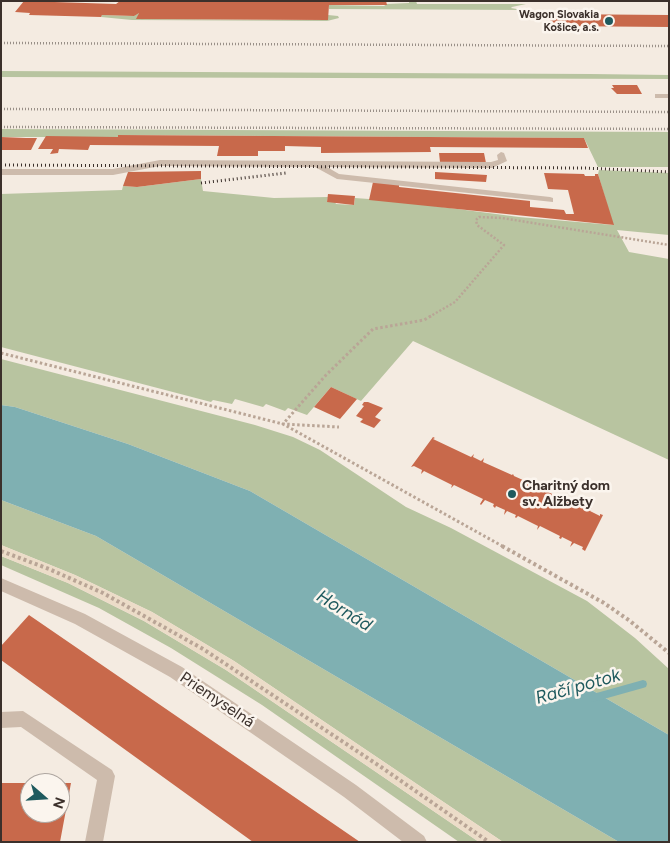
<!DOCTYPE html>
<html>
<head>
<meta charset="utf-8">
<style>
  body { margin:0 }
  #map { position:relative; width:670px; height:843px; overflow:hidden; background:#f4ebe1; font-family:Figtree,sans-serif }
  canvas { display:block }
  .frame { position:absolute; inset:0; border:2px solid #3b302b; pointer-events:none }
  .north { position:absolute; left:20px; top:773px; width:50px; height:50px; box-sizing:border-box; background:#fbf5ee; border:1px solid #aea6a0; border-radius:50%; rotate:109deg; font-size:14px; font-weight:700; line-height:20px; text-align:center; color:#3b302b }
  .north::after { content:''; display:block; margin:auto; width:18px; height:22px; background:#1f5a5e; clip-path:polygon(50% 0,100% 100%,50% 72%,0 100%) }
</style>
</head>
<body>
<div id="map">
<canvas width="670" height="843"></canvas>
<div class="frame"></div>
<div class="north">N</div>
</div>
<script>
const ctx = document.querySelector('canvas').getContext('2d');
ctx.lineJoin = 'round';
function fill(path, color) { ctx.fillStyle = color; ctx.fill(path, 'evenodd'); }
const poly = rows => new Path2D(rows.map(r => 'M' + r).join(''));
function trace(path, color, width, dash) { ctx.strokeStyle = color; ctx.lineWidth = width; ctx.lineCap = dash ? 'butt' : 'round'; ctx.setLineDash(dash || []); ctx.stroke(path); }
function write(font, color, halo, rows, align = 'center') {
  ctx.font = font + ' Figtree,sans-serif'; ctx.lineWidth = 5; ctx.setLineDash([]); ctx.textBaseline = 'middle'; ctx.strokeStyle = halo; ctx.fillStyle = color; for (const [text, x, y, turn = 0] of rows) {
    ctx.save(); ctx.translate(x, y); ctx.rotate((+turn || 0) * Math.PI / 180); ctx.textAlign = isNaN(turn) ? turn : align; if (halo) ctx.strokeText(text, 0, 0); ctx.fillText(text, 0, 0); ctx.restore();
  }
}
fill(poly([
  [409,1,416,1,417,4,526,4,512,7,511,8,522,10,329,9,329,5,384,6,387,4,409,3],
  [136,13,139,13,137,19,327,20,328,15,338,16,339,18,327,21,132,20,101,17,102,15,134,16],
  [1,71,590,74,669,75,669,79,1,77],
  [1,129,669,132,669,167,598,167,584,138,119,135,118,137,1,137],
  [599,170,669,173,669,235,617,230,629,252,669,259,669,460,413,341,361,401,331,387,307,415,288,408,285,411,266,404,263,407,235,399,232,404,213,400,211,402,1,347,1,194,122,190,123,186,137,187,201,179,203,191,274,198,328,197,327,202,335,202,336,204,354,205,355,198,396,201,519,217,613,225,598,174],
  [1,359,255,425,293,437,320,450,406,507,451,528,587,601,635,638,669,669,669,735,250,491,128,444,15,407,1,405],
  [1,500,96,536,619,842,503,842,234,661,152,612,75,575,1,545],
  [1,556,68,583,144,621,226,670,479,842,459,842,262,705,171,648,99,608,1,565]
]), '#b8c4a0');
fill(poly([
  [1,545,75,575,152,612,234,661,503,842,479,842,226,670,144,621,68,583,1,556]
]), '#ecdcc8');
fill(poly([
  [1,405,15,407,128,444,250,491,669,735,669,842,619,842,96,536,1,500]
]), '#7fb0b2');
fill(poly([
  [643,680,646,681,647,684,646,687,643,688,593,702,590,701,589,698,590,695,593,694,643,680]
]), '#7fb0b2');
fill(poly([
  [24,1,116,4,120,1,386,1,387,5,329,5,328,20,136,19,139,13,134,16,102,15,101,17,29,15,30,13,15,12],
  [548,14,669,15,669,27,552,26],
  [612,85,637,85,642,94,617,94,611,88,614,88],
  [118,135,584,138,588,148,430,147,431,152,321,153,321,147,285,146,285,151,258,151,258,156,217,156,219,146,90,145,88,150,59,149,58,153,50,154,53,149,38,149,46,136,118,137],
  [1,137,26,138,37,138,31,150,1,150],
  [439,153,484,153,486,163,440,162],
  [201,171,201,179,137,187,123,186,128,172],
  [435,172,487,175,486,182,435,179],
  [544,173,584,174,585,176,595,176,595,174,598,174,614,225,369,200,373,182,399,184,399,187,530,201,530,207,564,210,566,214,574,214,568,190,548,189],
  [328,194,355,196,354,205,327,202],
  [331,387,357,399,340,419,314,407],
  [364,402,368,402,383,408,375,417,381,420,374,428,360,422,363,419,356,416,364,406,362,405],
  [433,437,435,438,433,439,471,457,474,454,473,457,481,461,484,458,483,462,512,475,513,474,514,476,545,490,547,489,546,491,577,506,580,502,579,506,588,511,592,507,590,511,600,516,600,514,603,515,585,551,582,549,583,547,574,543,570,547,572,542,562,537,561,539,559,538,560,536,540,526,537,530,538,526,518,516,516,518,515,517,516,515,507,511,504,515,505,510,496,506,495,508,493,506,494,504,485,500,481,505,480,504,483,499,454,485,451,488,452,485,424,471,421,474,422,470,414,466,411,467],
  [29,615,360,842,253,842,1,660,1,646],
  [1,783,30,783,30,813,60,813,60,783,71,783,60,842,1,842]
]), '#c8694b');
trace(poly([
  [429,317,455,302,504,245,477,225,476,220,479,217,502,218,669,245]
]), '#b9a596', 2.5, [2, 2]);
trace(poly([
  [431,316,424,320,373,329,326,375,283,424,504,547],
  [1,353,283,424,339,427]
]), '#b9a596', 3, [2.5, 2.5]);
trace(poly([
  [502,546,604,603,630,621,669,653],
  [1,551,49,569,103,593,203,649,381,767,489,842]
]), '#b9a596', 4, [3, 3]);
fill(poly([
  [655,94,669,94,669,98,655,98,655,94],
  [501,152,504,153,507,161,492,168,327,167,339,174,550,197,553,198,553,202,337,179,315,167,160,166,113,175,1,175,1,169,113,169,160,160,491,162,498,160,497,155,501,152],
  [1,578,85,614,182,667,356,785,424,836,427,842,403,842,344,797,170,677,75,624,1,591,1,578],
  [23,711,112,770,115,776,103,842,85,842,97,780,21,727,1,728,1,712,23,711]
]), '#cdbbac');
trace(poly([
  [1,43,669,46],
  [1,109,669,112],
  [1,127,669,129]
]), '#3b302b', 2.5, [0.5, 2.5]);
trace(poly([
  [1,165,585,168,669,172],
  [201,183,286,173]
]), '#3b302b', 3, [1, 3]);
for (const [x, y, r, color] of [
  [609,21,5,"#1f5a5e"],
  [512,494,5,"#1f5a5e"]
]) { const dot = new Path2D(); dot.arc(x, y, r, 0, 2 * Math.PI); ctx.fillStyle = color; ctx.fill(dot); trace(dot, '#fbf5ee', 2); }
write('bold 11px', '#3b302b', '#fbf5ee', [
  ["Wagon Slovakia",599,15],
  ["Košice, a.s.",599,28]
], 'right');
write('bold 14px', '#3b302b', '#fbf5ee', [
  ["Charitný dom",522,486],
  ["sv. Alžbety",522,502]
], 'left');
write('16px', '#3b302b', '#fbf5ee', [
  ["Priemyselná",217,700,34]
]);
write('italic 18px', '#1f5a5e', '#fbf5ee', [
  ["Hornád",344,611,32],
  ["Račí potok",578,687,-16]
]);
</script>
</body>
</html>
